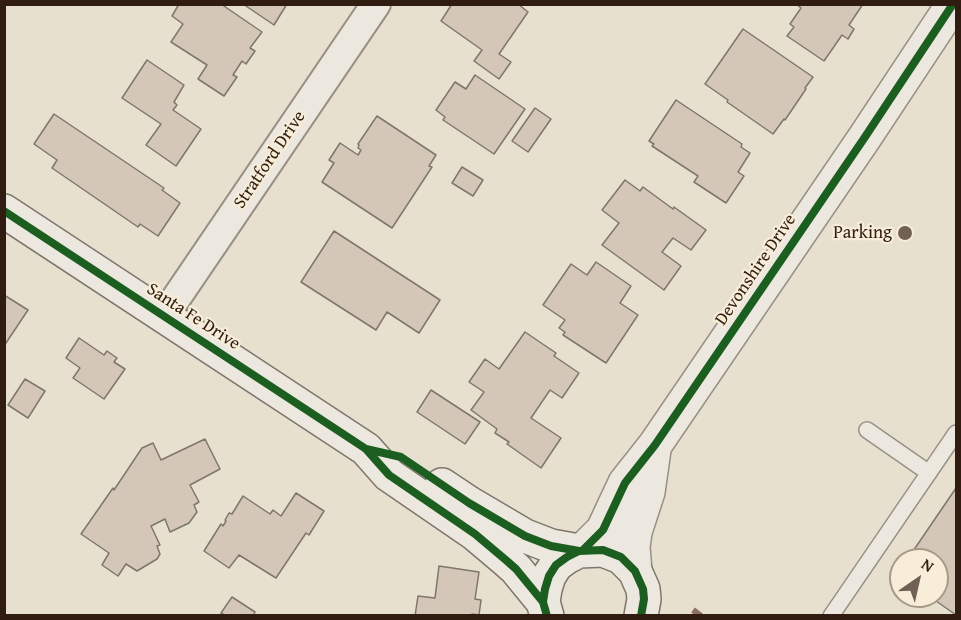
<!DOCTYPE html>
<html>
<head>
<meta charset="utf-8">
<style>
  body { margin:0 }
  #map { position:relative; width:961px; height:620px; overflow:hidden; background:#e8e0ce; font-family:"Gentium Book Plus",serif }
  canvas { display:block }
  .frame { position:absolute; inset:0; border:6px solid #311c12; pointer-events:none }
  .north { position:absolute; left:889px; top:548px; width:60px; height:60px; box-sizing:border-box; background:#f7edd8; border:2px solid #a89989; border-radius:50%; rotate:34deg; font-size:16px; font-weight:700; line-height:24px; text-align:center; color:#311c12 }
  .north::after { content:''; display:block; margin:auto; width:21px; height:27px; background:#716154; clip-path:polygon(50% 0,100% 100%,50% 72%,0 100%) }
</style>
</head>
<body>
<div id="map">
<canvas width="961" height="620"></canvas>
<div class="frame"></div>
<div class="north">N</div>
</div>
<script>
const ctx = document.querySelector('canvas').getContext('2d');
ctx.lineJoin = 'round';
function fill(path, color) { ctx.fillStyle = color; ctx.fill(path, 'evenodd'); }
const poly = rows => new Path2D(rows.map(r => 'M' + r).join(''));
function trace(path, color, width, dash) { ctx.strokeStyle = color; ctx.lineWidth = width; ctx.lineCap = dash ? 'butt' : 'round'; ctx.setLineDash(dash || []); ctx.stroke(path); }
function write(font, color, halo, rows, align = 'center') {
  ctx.font = font + ' "Gentium Book Plus",serif'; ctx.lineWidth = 4.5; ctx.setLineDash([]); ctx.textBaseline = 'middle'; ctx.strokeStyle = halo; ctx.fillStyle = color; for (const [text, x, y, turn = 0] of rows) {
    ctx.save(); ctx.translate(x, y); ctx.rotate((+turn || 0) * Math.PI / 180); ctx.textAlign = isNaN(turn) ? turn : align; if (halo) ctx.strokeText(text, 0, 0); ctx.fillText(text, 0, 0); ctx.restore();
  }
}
const building = poly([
  [179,4,221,4,262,32,250,48,255,51,246,64,242,61,233,75,237,77,224,96,198,79,207,65,171,42,183,24,172,16,179,4],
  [243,4,287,4,274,25,243,4],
  [452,4,518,4,528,12,499,54,511,62,499,79,474,61,482,50,441,21,452,4],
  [796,4,863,4,849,25,854,29,848,39,842,35,824,61,787,36,794,27,790,24,801,8,796,4],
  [743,29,813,77,805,88,806,89,785,120,784,119,773,134,727,102,728,100,705,84,743,29],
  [147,60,184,85,174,102,177,105,173,110,201,129,176,166,146,145,161,124,122,98,147,60],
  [475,75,525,109,494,154,443,120,445,117,436,110,455,82,466,89,475,75],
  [676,100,742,144,741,147,750,153,738,172,744,176,726,203,694,182,698,176,652,146,654,144,649,141,676,100],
  [535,108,551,119,528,152,512,141,535,108],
  [54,114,164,188,162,190,180,203,158,236,140,224,138,227,52,168,57,160,34,144,54,114],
  [377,116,436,155,429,166,432,167,392,228,322,182,334,163,329,160,340,143,358,155,361,150,358,148,359,145,358,144,377,116],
  [462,167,483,180,473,196,452,183,462,167],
  [625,180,640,191,643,187,673,209,674,207,706,230,691,250,673,238,662,252,681,266,664,290,602,245,619,223,602,210,625,180],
  [334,231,440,300,419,333,387,312,376,330,301,282,334,231],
  [596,262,631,286,620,303,638,315,606,363,563,335,565,332,559,328,565,320,543,305,571,264,587,275,596,262],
  [4,295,28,310,4,346,4,295],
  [525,332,556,353,554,356,579,373,562,398,550,390,531,418,561,438,541,468,507,444,509,442,495,433,497,429,471,410,484,392,469,382,485,359,499,369,525,332],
  [79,338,104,355,107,351,117,358,114,362,125,369,104,399,73,378,80,368,66,358,79,338],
  [25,379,45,391,28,418,8,405,25,379],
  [431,390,480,422,465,444,417,412,431,390],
  [205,439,220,469,190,485,199,502,194,505,197,512,189,523,170,532,165,519,151,526,160,545,157,546,160,554,157,559,137,571,126,564,118,576,102,565,109,553,81,534,113,488,114,490,142,448,153,443,161,460,205,439],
  [956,488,956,615,929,596,937,596,937,560,907,560,956,488],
  [296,493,324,511,309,535,306,533,276,578,239,555,229,568,204,551,221,524,223,526,226,521,225,520,229,513,232,514,243,496,270,514,273,510,281,516,296,493],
  [439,566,479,572,475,599,481,600,479,615,472,614,472,616,415,616,418,596,435,598,439,566],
  [232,597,255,612,253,616,222,616,223,614,221,613,232,597]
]);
fill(building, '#d5c7b8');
trace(building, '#7e766c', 1.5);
const service = poly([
  [867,430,929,473],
  [831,616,956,433]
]);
const minor = poly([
  [164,316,376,4]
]);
const tertiary = poly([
  [583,550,603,530,625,483,655,445,865,137,953,4],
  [635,571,633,547,635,532,648,492,654,450]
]);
const secondary = poly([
  [4,211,366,449,389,475,475,534,507,561,516,569,543,602],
  [442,485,469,503,525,536,551,546,579,551],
  [547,616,543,602,545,589,549,576,556,565,567,557,579,551,603,550,621,557,635,571,643,589,644,599,641,616]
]);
trace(service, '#989085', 18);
trace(minor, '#989085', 32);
trace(tertiary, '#989085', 36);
trace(secondary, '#7e766c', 36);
trace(service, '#ece8df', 15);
trace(minor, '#ece8df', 28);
trace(tertiary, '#ece8df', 33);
trace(secondary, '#ece8df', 33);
trace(poly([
  [693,610,701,616]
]), '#8d6e63', 6, [12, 6]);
trace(poly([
  [4,211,366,449,389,475,475,534,507,561,516,569,543,602],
  [366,449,401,457,469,503,525,536,551,546,579,551],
  [583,550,603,530,625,483,655,445,865,137,953,4],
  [547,616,543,602,545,589,549,576,556,565,567,557,579,551,603,550,621,557,635,571,643,589,644,599,641,616]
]), '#1b5e20', 8);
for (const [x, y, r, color] of [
  [905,233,8,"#716154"]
]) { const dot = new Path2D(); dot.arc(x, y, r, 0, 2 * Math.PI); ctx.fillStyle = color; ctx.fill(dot); trace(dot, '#f7edd8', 2); }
write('18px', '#311c12', '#f7edd8', [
  ["Stratford Drive",270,160,-56],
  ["Devonshire Drive",756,270,-56],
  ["Santa Fe Drive",193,317,33]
]);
write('18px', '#311c12', '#f7edd8', [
  ["Parking",892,233]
], 'right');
</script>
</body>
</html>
